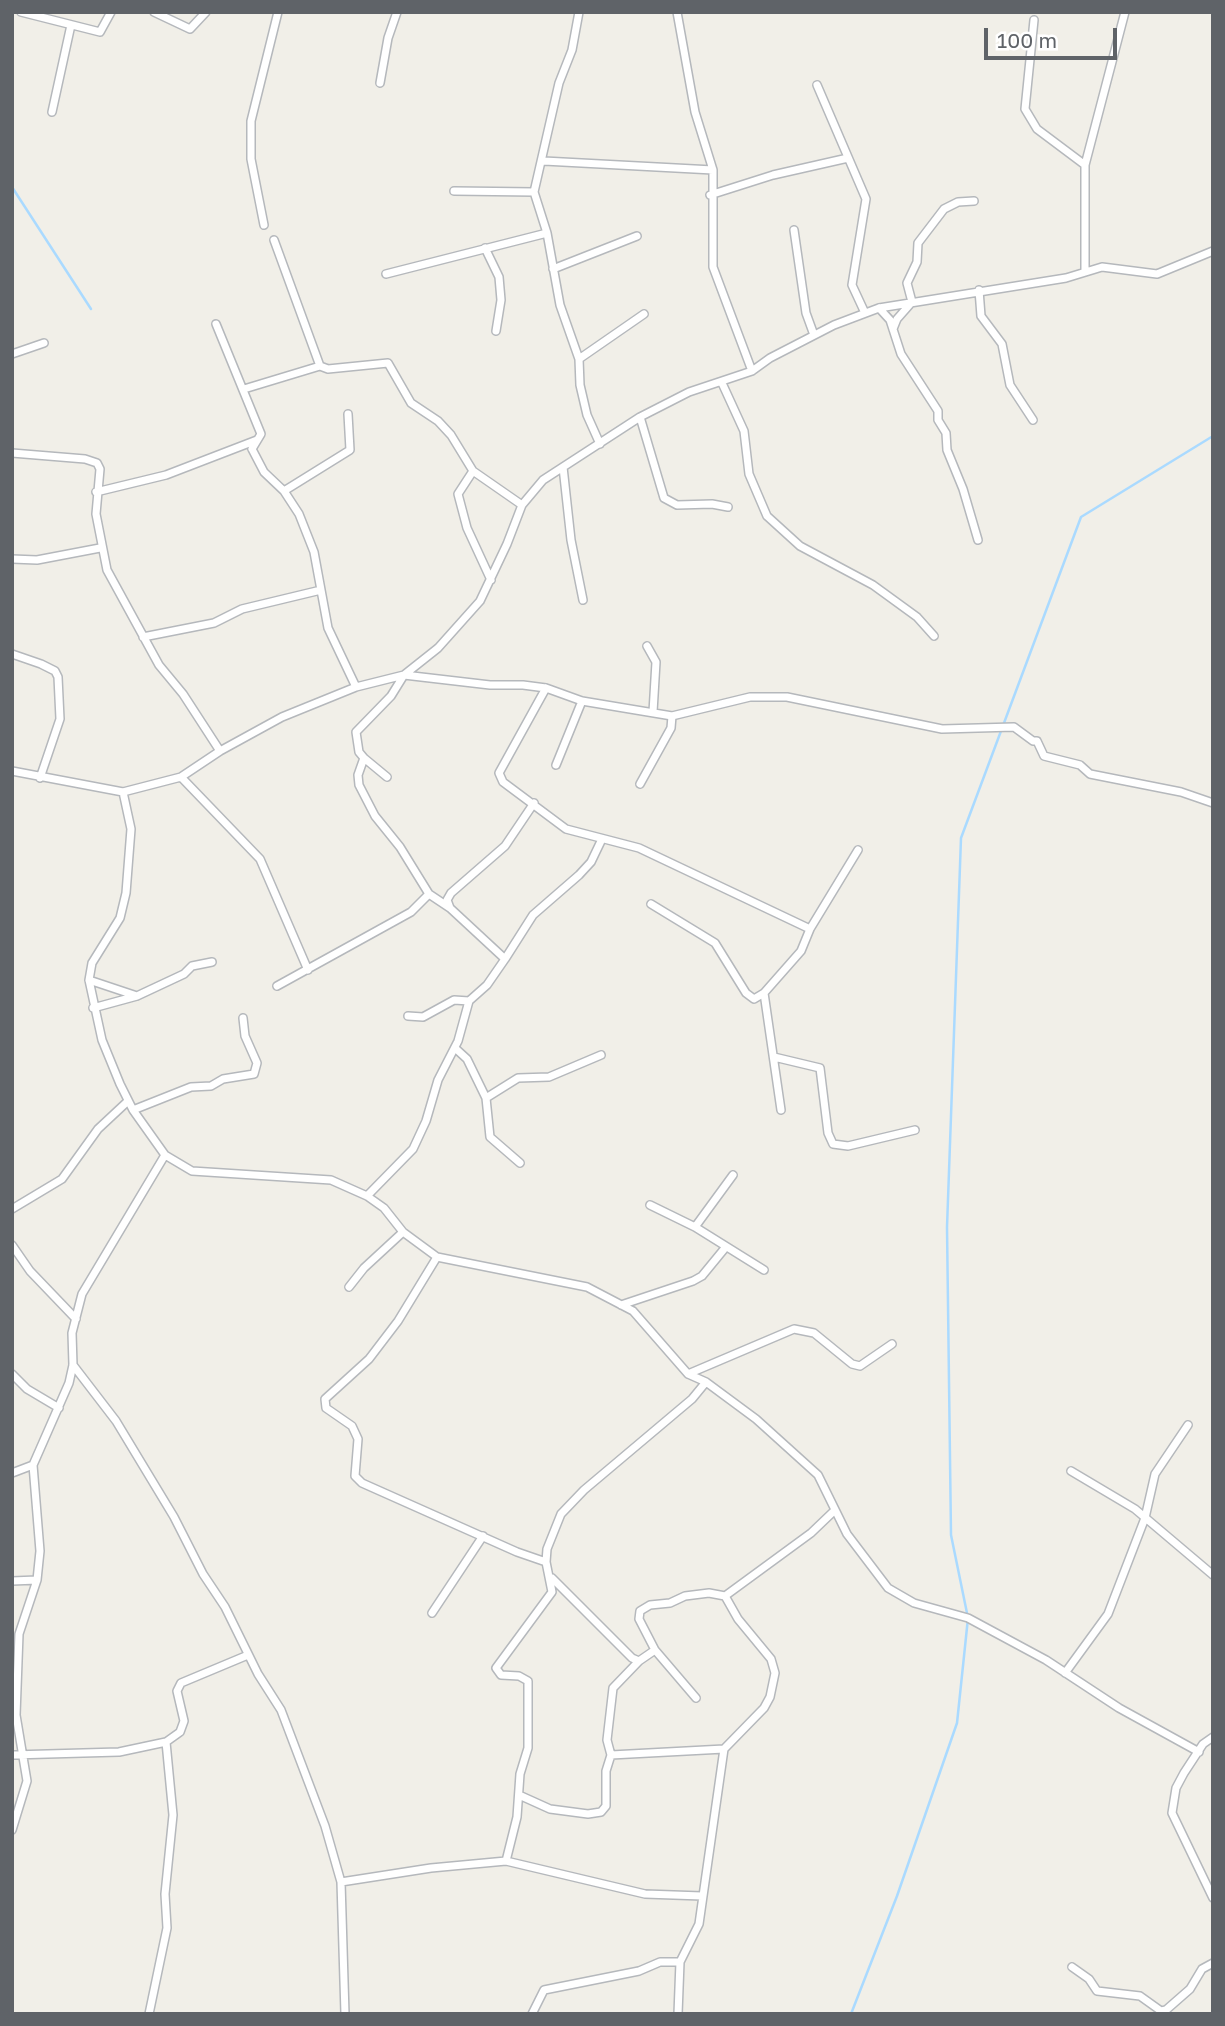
<!DOCTYPE html>
<html>
<head>
<meta charset="utf-8">
<style>
  body { margin:0 }
  #map { position:relative; width:1225px; height:2026px; overflow:hidden; background:#f1efe8; font-family:"Golos Text",sans-serif }
  canvas { display:block }
  .frame { position:absolute; inset:0; border:14px solid #5f6368; pointer-events:none }
  .scale { position:absolute; left:984px; top:28px; width:133px; height:32px; box-sizing:border-box; border:4px solid #5f6368; border-top:0; padding-left:9px; font-size:21px; line-height:24px; white-space:nowrap; color:#5f6368; -webkit-text-stroke:5px #fff; paint-order:stroke }
</style>
</head>
<body>
<div id="map">
<canvas width="1225" height="2026"></canvas>
<div class="frame"></div>
<div class="scale">100 m</div>
</div>
<script>
const ctx = document.querySelector('canvas').getContext('2d');
ctx.lineJoin = 'round';
const poly = rows => new Path2D(rows.map(r => 'M' + r).join(''));
function trace(path, color, width, dash) { ctx.strokeStyle = color; ctx.lineWidth = width; ctx.lineCap = dash ? 'butt' : 'round'; ctx.setLineDash(dash || []); ctx.stroke(path); }
trace(poly([
  [12,187,91,309],
  [851,2014,897,1896,957,1723,968,1618,951,1535,947,1227,961,838,1081,517,1213,436]
]), '#aadaff', 2.5);
const street = poly([
  [21,12,100,32,111,12],
  [154,12,190,29,206,12],
  [579,12,572,50,559,83,534,192,547,233,560,305,579,359,580,385,587,415,600,444],
  [677,12,695,112,713,170,713,267,752,371],
  [1034,20,1025,109,1037,129,1085,165],
  [380,83,388,38,397,12],
  [817,85,866,199,852,285,865,313],
  [52,112,71,25],
  [544,161,713,170],
  [454,191,534,192],
  [710,195,773,175,848,158],
  [264,225,251,159,251,121,278,12],
  [794,230,806,313,814,335],
  [274,240,320,366],
  [485,248,499,277,501,300,496,331],
  [553,269,637,236],
  [1085,272,1085,165,1125,12],
  [386,274,547,233],
  [979,290,981,316,1002,344,1010,385,1033,420],
  [879,308,890,320,901,354,938,411,938,420,946,433,947,450,963,489,978,540],
  [893,329,897,319,912,302,907,283,917,262,918,243,944,209,958,202,974,201],
  [12,354,44,343],
  [579,359,644,314],
  [722,383,744,431,749,474,767,516,800,546,873,585,917,617,934,636],
  [244,389,320,366,328,369,388,363,411,403,438,421,451,435,473,471,458,494,467,528,491,580],
  [640,417,664,498,677,505,712,504,728,507],
  [252,449,264,472,284,491,299,514,314,552,328,628,356,687],
  [12,453,85,459,97,463,100,469,96,514,107,570,159,665,183,694,220,751],
  [563,467,571,540,583,600],
  [473,471,522,505],
  [284,491,350,450,348,414],
  [96,492,166,475,257,440,252,449,261,434,216,324],
  [12,559,37,560,100,548],
  [143,637,214,623,242,609,321,590],
  [647,646,656,662,653,712],
  [12,654,41,664,55,671,58,677,60,719,40,778],
  [546,688,499,773,503,782,566,829,639,848,810,929],
  [364,758,387,777],
  [556,765,582,701],
  [12,771,123,792,181,777,220,751,282,717,356,687,404,675,438,648,480,601,507,544,522,505,543,480,640,417,689,392,752,371,770,358,834,325,879,308,1066,278,1102,267,1157,274,1213,251],
  [181,777,260,859,308,970],
  [640,784,671,728,672,716],
  [123,792,131,829,126,893,120,918,92,963,89,980,102,1040,120,1084,133,1110,165,1155,192,1171,331,1180,367,1196,384,1208,403,1232,437,1257,587,1287,633,1311,688,1374,706,1382,756,1419,818,1475,847,1534,888,1588,914,1603,968,1618,1046,1660,1119,1708,1199,1752],
  [651,904,715,943,746,993,754,999,764,993],
  [450,908,447,900,451,893,505,846,534,803],
  [505,959,533,915,579,875,591,862,602,839],
  [89,980,137,996],
  [277,986,411,912,429,894],
  [93,1008,137,996,184,974,192,966,212,962],
  [408,1016,423,1017,454,1000,469,1001],
  [455,1048,467,1059,486,1098,490,1137,520,1163],
  [774,1057,820,1068,828,1133,833,1144,848,1146,915,1130],
  [486,1098,518,1078,549,1077,601,1055],
  [133,1110,191,1087,211,1086,223,1079,254,1074,257,1063,245,1036,243,1018],
  [781,1110,764,993,801,951,810,929,858,850],
  [367,1196,413,1149,426,1121,438,1080,458,1041,469,1001,487,985,505,959,450,908,429,894,400,847,375,816,359,785,358,775,364,758,359,752,356,732,391,696,404,675,490,685,523,685,546,688,582,701,672,716,750,697,787,697,942,729,1014,727,1033,741,1037,741,1044,756,1080,765,1090,774,1181,792,1213,803],
  [650,1205,695,1227,764,1270],
  [12,1209,62,1179,98,1129,128,1101],
  [695,1227,733,1175],
  [12,1245,30,1271,76,1319],
  [437,1257,398,1321,369,1359,325,1399,326,1408,352,1426,358,1439,355,1476,362,1483,517,1552,546,1562],
  [349,1287,364,1268,403,1232],
  [621,1305,693,1281,702,1276,725,1248],
  [73,1365,116,1421,174,1517,203,1574,225,1607,258,1674,281,1710,325,1826,341,1882,345,2014],
  [12,1374,27,1389,59,1408],
  [688,1374,794,1329,814,1333,852,1364,860,1366,892,1344],
  [1071,1471,1135,1509,1213,1575],
  [12,1473,33,1465],
  [552,1578,632,1658,639,1661,655,1650],
  [12,1581,37,1580],
  [432,1613,483,1536],
  [1065,1673,1108,1614,1145,1518,1155,1474,1188,1425],
  [696,1698,655,1650,639,1619,640,1611,650,1605,670,1603,685,1596,709,1593,725,1596],
  [1213,1737,1203,1744,1184,1773,1176,1788,1172,1813,1213,1898],
  [12,1755,119,1752,166,1742,180,1732,184,1721,177,1691,181,1683,248,1655],
  [611,1755,607,1740,613,1688,639,1661],
  [519,1795,550,1809,588,1814,601,1812,606,1806,606,1771,611,1755,724,1749],
  [12,1830,27,1781,16,1715,19,1634,37,1580,40,1551,33,1465,69,1383,73,1365,72,1333,82,1294,165,1155],
  [341,1882,431,1868,506,1861],
  [702,1896,645,1894,506,1861,517,1817,520,1774,528,1748,528,1681,519,1676,501,1675,496,1668,552,1592,546,1562,547,1549,561,1514,584,1490,692,1399,706,1382],
  [1072,1967,1089,1979,1097,1991,1140,1996,1161,2011,1166,2010,1190,1989,1202,1969,1213,1963],
  [149,2014,167,1928,165,1894,173,1815,166,1742],
  [532,2014,544,1990,639,1971,660,1962,680,1962],
  [678,2014,680,1962,699,1924,724,1749,764,1708,770,1697,775,1673,771,1659,738,1619,725,1596,811,1533,834,1511]
]);
trace(street, '#b5b8bc', 10);
trace(street, '#fff', 7);
</script>
</body>
</html>
